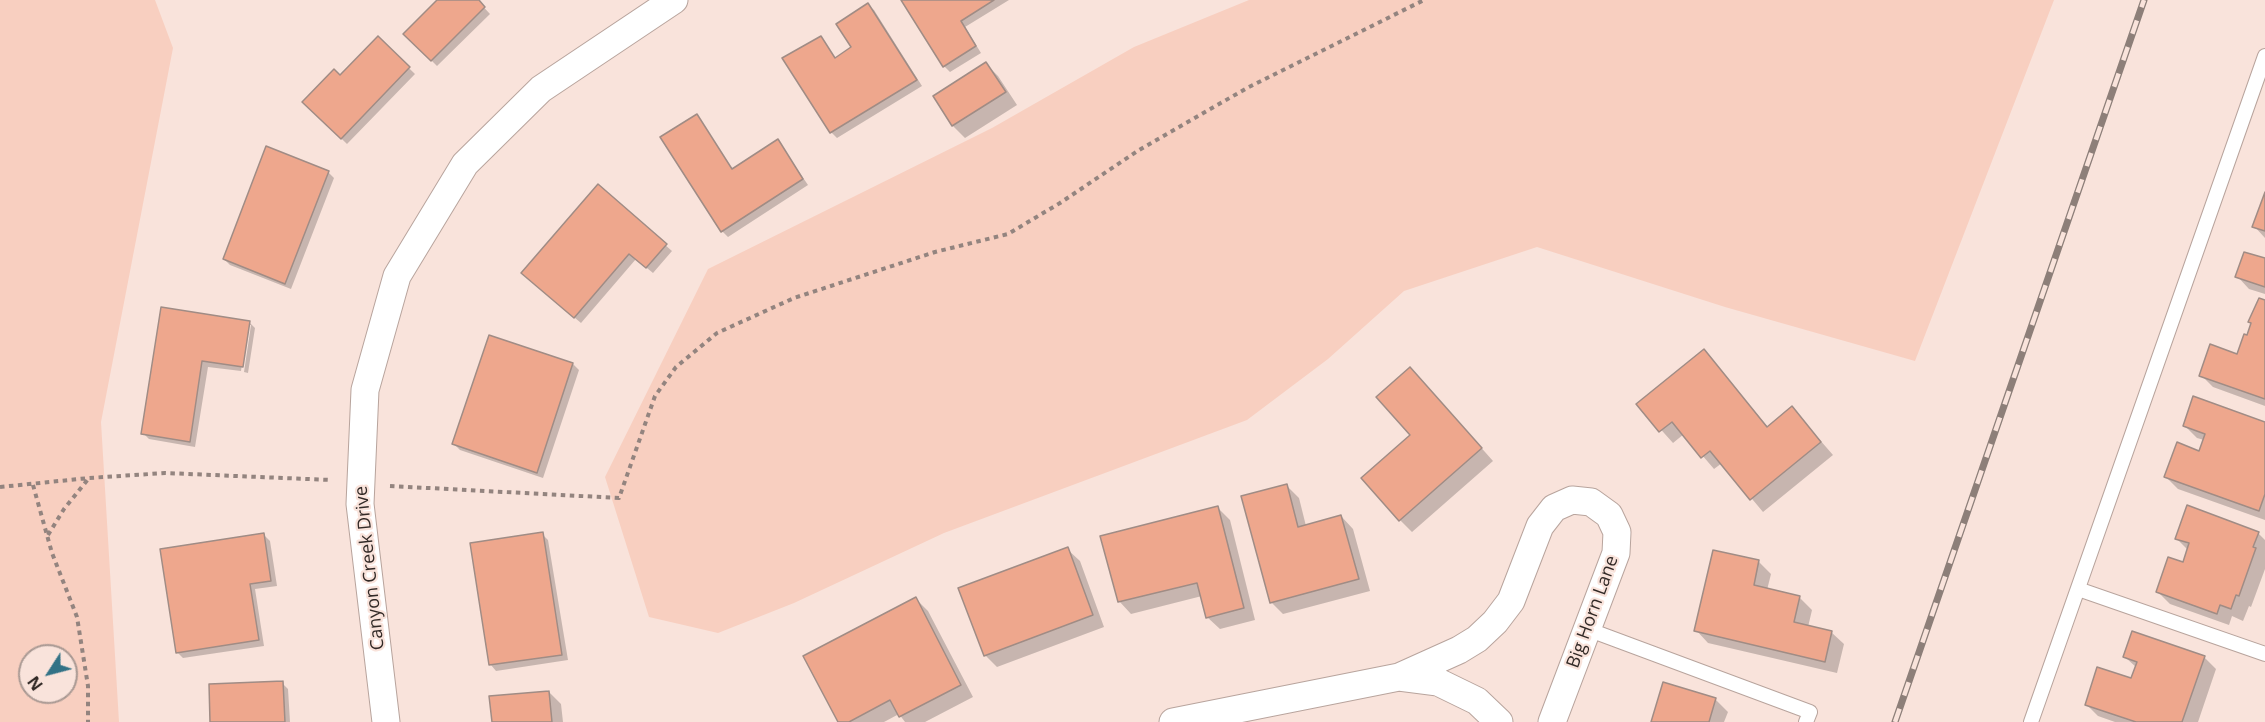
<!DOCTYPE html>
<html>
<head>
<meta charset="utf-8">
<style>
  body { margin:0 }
  #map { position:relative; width:2265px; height:722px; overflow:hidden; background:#f9e3db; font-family:"Open Sans",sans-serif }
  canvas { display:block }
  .north { position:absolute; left:18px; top:644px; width:60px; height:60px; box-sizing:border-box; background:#f9e3db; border:2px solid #a99993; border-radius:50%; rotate:234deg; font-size:16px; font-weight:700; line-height:24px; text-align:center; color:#312926 }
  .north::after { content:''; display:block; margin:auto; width:21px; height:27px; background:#327286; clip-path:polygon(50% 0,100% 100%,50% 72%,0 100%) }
</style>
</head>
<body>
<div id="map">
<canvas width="2265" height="722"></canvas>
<div class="north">N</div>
</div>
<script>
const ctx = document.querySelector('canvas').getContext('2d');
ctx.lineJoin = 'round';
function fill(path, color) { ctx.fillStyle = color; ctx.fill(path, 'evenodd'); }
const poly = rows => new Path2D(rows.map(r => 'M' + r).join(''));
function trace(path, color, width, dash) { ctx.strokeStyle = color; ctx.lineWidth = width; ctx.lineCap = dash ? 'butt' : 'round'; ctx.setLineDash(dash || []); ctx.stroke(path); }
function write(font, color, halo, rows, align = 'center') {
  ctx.font = font + ' "Open Sans",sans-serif'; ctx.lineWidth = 4.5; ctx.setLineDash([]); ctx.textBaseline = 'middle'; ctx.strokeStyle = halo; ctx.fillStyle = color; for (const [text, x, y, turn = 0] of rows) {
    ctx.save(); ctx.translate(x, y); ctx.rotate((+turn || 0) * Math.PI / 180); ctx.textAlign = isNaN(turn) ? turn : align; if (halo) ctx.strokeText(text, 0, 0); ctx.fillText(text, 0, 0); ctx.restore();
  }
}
fill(poly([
  [0,0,155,0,173,48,101,422,119,722,0,722],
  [30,656,66,656,66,692,30,692],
  [1249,0,2054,0,1915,361,1725,307,1537,247,1404,291,1328,359,1247,420,944,533,794,603,718,633,649,617,605,477,708,269,992,128,1134,47]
]), '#f8cfc0');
fill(poly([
  [440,0,477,0,490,14,437,66,405,34],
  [903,0,1009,0,965,27,981,53,950,72,944,66],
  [868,5,874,10,922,86,837,138,831,132,820,38,836,59,853,48],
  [378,38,415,74,347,144,304,102,340,77],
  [986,64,998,76,1017,105,965,138,953,126,935,96],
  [696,116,733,170,778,141,808,185,728,237,722,231],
  [328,172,334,178,291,289,230,265,224,259],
  [598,186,672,251,653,273,636,259,581,323,529,279],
  [2265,196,2265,238,2254,226],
  [2265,261,2265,294,2249,289,2237,276],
  [2265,302,2265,406,2213,387,2201,375,2237,356,2252,325,2249,322],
  [162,308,249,322,255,328,248,373,244,372,251,325,248,325,241,371,208,367,195,447,149,439,143,433],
  [490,337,573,364,579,370,543,478,460,450,454,444],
  [1704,351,1768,427,1792,408,1833,455,1763,512,1722,463,1714,469,1684,434,1673,443,1638,404],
  [1422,381,1493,461,1412,532,1400,520],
  [2265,423,2265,520,2178,489,2166,477,2200,453,2204,440,2197,438,2184,425],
  [1286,485,1299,498,1306,526,1341,516,1353,529,1370,591,1283,614,1271,602],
  [1218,508,1230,520,1255,620,1220,629,1207,617,1202,596,1131,614,1119,601],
  [2258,533,2265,540,2265,569,2251,607,2249,606,2243,621,2232,616,2229,625,2170,604,2157,591,2184,564,2188,550,2177,539],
  [542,534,548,540,568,660,496,671,491,665],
  [264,535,270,541,277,586,255,589,264,646,183,658,177,652],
  [1067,549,1080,561,1104,627,997,667,985,655],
  [1714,551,1759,562,1771,574,1767,590,1799,597,1812,610,1808,627,1831,632,1844,644,1837,673,1708,643,1696,630],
  [916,599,928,611,973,697,925,722,905,722,899,714,884,722,839,722],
  [2125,657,2204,657,2216,669,2198,722,2115,722,2098,716,2086,704,2132,680,2137,668],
  [282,683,288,689,290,722,212,722],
  [549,692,561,704,563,722,493,722],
  [1715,699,1728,712,1724,722,1652,722]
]), '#0003');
const building = poly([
  [437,0,479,0,485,7,431,61,403,34,437,0],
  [901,0,994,0,961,21,976,46,943,67,901,0],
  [868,3,917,80,830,133,782,58,821,36,835,58,851,47,836,24,868,3],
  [378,36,410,67,341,139,302,102,334,69,340,75,378,36],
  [986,62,1006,92,952,126,933,96,986,62],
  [697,114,732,169,778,139,803,179,721,232,660,137,697,114],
  [266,146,329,171,285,284,223,259,266,146],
  [598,184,667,244,646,268,629,254,574,318,521,273,598,184],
  [2265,192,2265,231,2252,227,2265,192],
  [2244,252,2265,258,2265,287,2235,277,2244,252],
  [2259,298,2265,300,2265,399,2199,376,2210,344,2237,354,2244,334,2247,335,2251,323,2248,322,2259,298],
  [161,307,250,321,243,367,202,361,190,442,141,434,161,307],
  [489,335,573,363,537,473,452,444,489,335],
  [1704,349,1767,427,1792,406,1821,442,1750,500,1710,451,1701,458,1672,422,1659,432,1636,404,1704,349],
  [1410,367,1482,448,1399,521,1361,478,1410,435,1376,397,1410,367],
  [2193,396,2265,422,2265,494,2259,511,2164,477,2177,442,2199,451,2205,434,2183,426,2193,396],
  [1287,484,1298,527,1341,515,1359,579,1270,603,1241,496,1287,484],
  [2187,505,2259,532,2253,547,2256,548,2239,596,2236,595,2231,609,2220,605,2217,614,2156,592,2168,557,2183,562,2189,543,2175,539,2187,505],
  [1218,506,1244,608,1206,618,1197,583,1118,602,1100,536,1218,506],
  [543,532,562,655,489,665,470,543,543,532],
  [264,533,271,581,250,584,259,640,176,653,160,549,264,533],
  [1068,547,1093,615,984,656,958,588,1068,547],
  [1713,550,1759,560,1754,585,1800,596,1794,622,1832,631,1825,662,1694,631,1713,550],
  [916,597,961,685,899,717,890,700,849,722,838,722,803,656,916,597],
  [2132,631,2205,656,2182,722,2136,722,2085,705,2097,667,2131,678,2137,662,2123,657,2132,631],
  [283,681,285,722,210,722,209,684,283,681],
  [1663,682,1716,698,1709,722,1651,722,1663,682],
  [549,691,552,722,492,722,489,696,549,691]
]);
fill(building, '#eea78d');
trace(building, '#a08c85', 1.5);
const lane = poly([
  [2078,589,2265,654],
  [1587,629,1810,712,1806,722],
  [2031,722,2265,56]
]);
const street = poly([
  [1399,677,1459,650,1477,639,1495,622,1511,601,1540,526,1554,508,1572,500,1591,502,1609,515,1617,532,1616,553,1552,722],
  [386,722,360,504,365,390,397,276,465,164,541,89,674,0],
  [1173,722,1399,677,1438,682,1477,701,1499,722]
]);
trace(lane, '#b8a49d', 16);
trace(street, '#b8a49d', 29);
trace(poly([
  [33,485,52,553,77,617,88,686,88,722],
  [390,486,619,498,655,396,676,367,717,333,794,298,935,252,1008,234,1060,203,1139,150,1247,88,1424,0],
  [0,487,89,478,165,473,331,480],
  [48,535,64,509,89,478]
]), '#93847f', 4, [4.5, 4.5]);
trace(lane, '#fff', 14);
trace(street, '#fff', 27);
const rail = poly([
  [1895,722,2144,0]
]);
trace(rail, '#8d7f79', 7);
trace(rail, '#f9e3db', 4.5, [14]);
write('18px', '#312926', '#f9e3db', [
  ["Canyon Creek Drive",370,568,-96],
  ["Big Horn Lane",1593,612,-70]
]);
</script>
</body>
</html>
